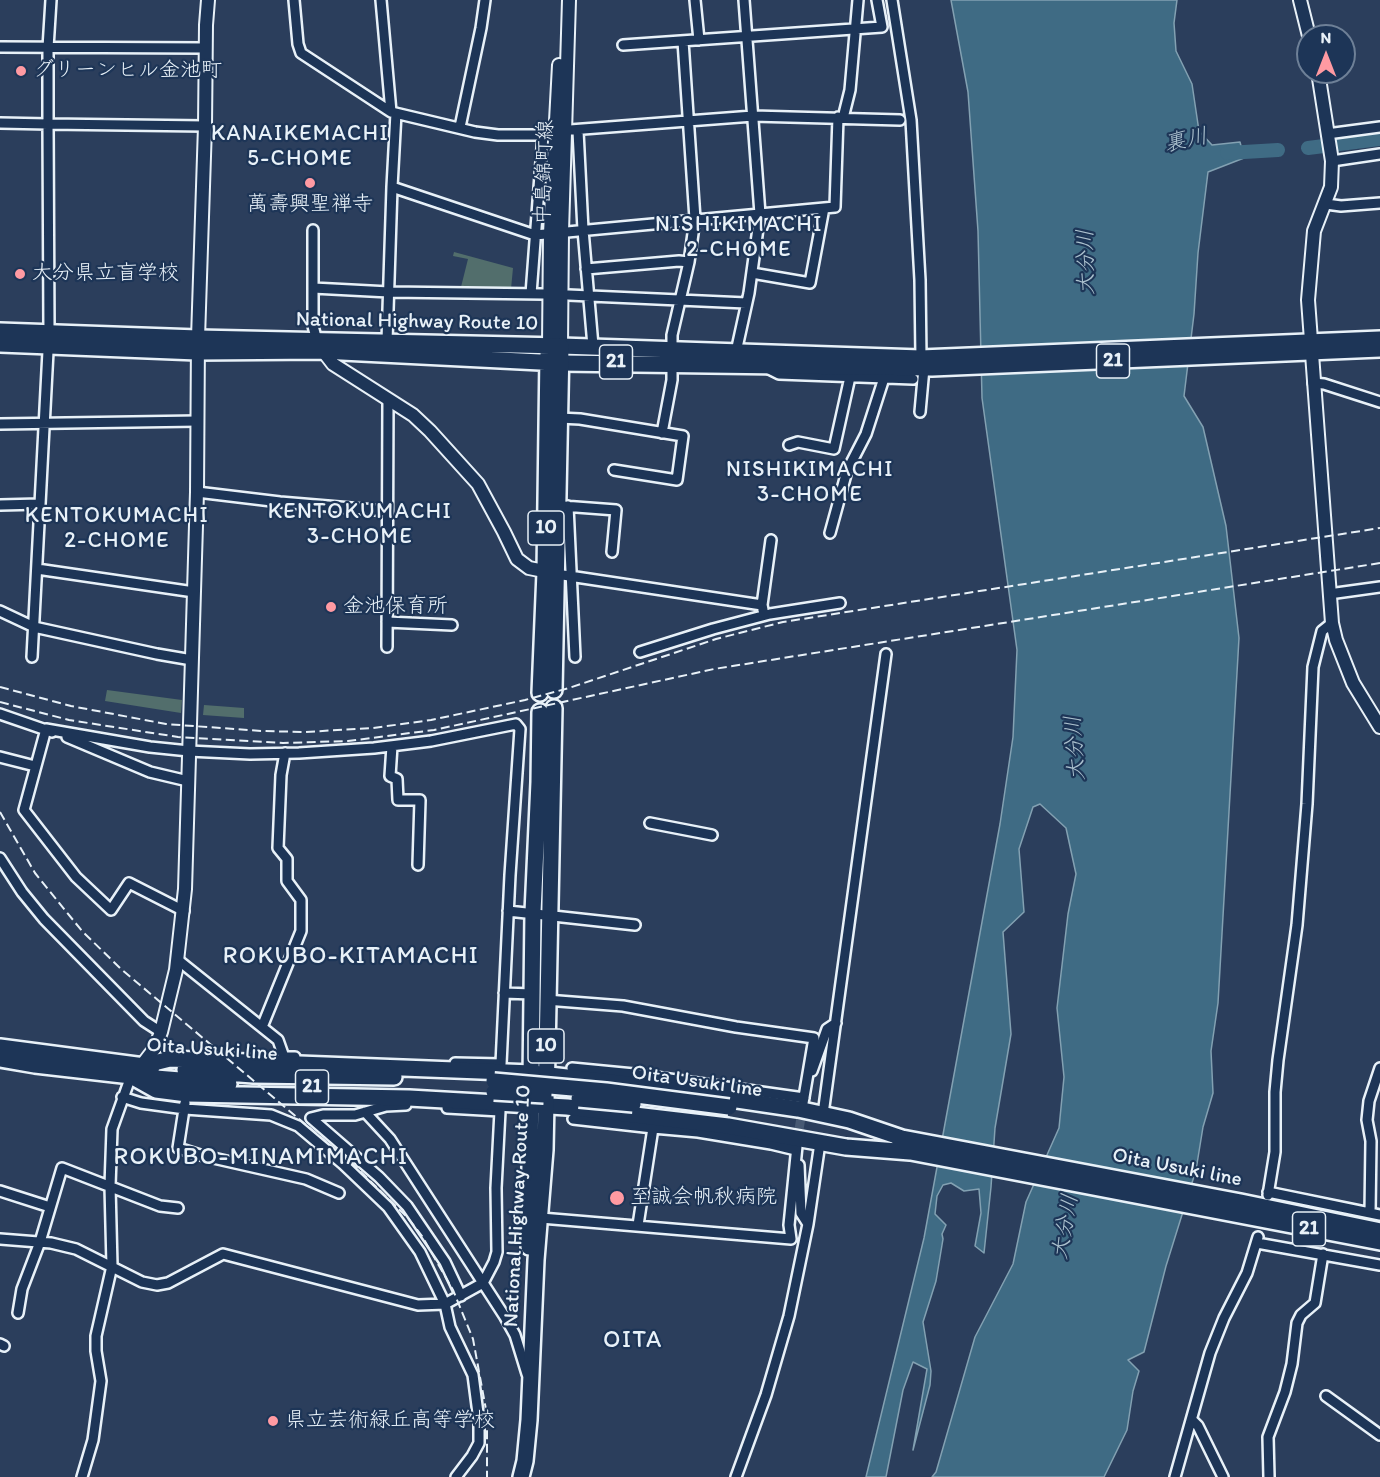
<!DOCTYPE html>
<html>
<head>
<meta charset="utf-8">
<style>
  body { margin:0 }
  #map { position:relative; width:1380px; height:1477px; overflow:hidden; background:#2b3e5c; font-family:Itim,sans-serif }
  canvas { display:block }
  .north { position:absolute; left:1296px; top:24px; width:60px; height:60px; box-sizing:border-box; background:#1d3557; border:2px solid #6e8097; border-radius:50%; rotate:0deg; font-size:16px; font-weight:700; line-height:24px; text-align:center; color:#e8f1f8 }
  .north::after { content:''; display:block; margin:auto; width:21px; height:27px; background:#ff9aa2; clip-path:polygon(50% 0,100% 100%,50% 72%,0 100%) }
</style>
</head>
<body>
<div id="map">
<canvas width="1380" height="1477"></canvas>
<div class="north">N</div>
</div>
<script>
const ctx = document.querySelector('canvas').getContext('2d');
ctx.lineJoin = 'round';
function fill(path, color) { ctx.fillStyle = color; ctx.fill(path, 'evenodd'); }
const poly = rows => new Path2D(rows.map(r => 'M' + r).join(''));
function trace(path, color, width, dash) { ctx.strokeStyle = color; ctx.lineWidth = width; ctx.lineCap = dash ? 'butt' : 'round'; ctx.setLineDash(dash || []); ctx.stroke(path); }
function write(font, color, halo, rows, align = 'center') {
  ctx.font = font + ' Itim,"Klee One",sans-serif'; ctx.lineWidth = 4.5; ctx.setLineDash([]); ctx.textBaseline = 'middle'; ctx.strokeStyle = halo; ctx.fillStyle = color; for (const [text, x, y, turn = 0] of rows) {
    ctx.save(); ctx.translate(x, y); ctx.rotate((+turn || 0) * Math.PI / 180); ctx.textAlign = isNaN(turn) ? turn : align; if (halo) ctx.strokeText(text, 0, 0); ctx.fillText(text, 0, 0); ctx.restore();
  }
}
fill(poly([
  [454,252,513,268,511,289,461,287,468,259,453,256],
  [107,690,182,700,181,713,105,701],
  [204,705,244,708,244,718,203,715]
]), '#526e6c');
const water = poly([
  [951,0,1177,0,1174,23,1176,51,1192,84,1199,131,1212,145,1240,142,1244,158,1208,172,1198,253,1194,314,1184,396,1203,427,1226,526,1239,638,1218,1003,1211,1051,1213,1093,1203,1127,1196,1170,1166,1266,1144,1352,1128,1360,1139,1371,1133,1391,1127,1430,1104,1477,932,1477,936,1472,975,1337,1013,1264,1026,1202,1059,1128,1064,1077,1057,1008,1068,914,1076,874,1066,828,1040,804,1033,807,1019,849,1024,912,1003,932,1011,1034,995,1128,991,1187,984,1253,975,1246,981,1213,979,1189,964,1191,951,1183,943,1185,937,1196,935,1214,946,1225,942,1234,943,1239,936,1281,923,1322,931,1371,930,1385,913,1450,927,1369,913,1362,903,1390,886,1477,866,1477,924,1238,1000,824,1013,737,1017,650,982,398,978,231,968,92,951,0]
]);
fill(water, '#3f6b84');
trace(water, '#83a1b2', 1.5);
trace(poly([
  [1308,148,1380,139],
  [1227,153,1278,150]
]), '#3f6b84', 14);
trace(poly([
  [797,1142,803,1105]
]), '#475973', 9, [9, 4.5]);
const minor = poly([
  [51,0,48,48,48,124,205,126],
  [294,0,298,44,301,53,391,112,475,132,498,135,543,135,557,131,753,116,900,120],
  [381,0,391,112],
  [695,0,699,40],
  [892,0,911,120,920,280,921,358],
  [623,45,882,27,877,0],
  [0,47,205,48],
  [843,118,850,90,858,0],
  [0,123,48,124,49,332,32,657],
  [460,127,481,28,485,0],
  [578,131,583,230,593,346],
  [1327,134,1380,127],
  [1332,161,1380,154],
  [392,187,535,235,835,207,838,117],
  [1326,204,1341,206,1380,203],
  [313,230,313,326,317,341],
  [586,269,679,261,689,262],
  [752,273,810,283,824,208],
  [313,288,389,292,544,294],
  [531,294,543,135],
  [568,295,746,303],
  [387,341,392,187,396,113],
  [736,352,749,293,760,214,744,0],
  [769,369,779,374,913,379],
  [1313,383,1324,384,1380,402],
  [920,412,924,368],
  [559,418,580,419,683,436,677,480,614,470],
  [0,424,198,421],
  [662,433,672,380,672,335,689,262,695,219,683,41],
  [789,445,798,442,834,449,850,377],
  [197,492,280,502,387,511],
  [0,505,40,504],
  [563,506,616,510,612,552],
  [568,506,575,657],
  [830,533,847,471,866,434,884,378],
  [37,569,194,592],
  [556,574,762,605],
  [1329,594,1380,587],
  [763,610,762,605,771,540],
  [0,611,34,627,157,654,192,660],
  [387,622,452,625],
  [387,647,388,399],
  [640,652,713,629,770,614,840,603],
  [0,714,52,732],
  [67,737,150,772,188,781],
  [392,746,390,776,397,779,398,800,420,800,418,865],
  [0,757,35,766],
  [650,823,712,835],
  [0,858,22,892,44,919,144,1021,161,1032],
  [184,911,129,883,111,910,76,877,24,810,46,729,150,747,189,751,250,754,299,753,374,748,431,741,516,724,520,729,510,875,501,1064,455,1063],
  [508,911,635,925],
  [178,960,278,1040,284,1057,295,1057],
  [504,993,532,994],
  [546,1000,623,1006,736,1027,814,1038,803,1103],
  [262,1027,301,931,301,900,287,881,287,859,278,848,281,775,285,753],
  [572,1068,634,1074,804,1098],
  [812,1071,827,1029,836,1023],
  [122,1097,141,1103,185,1109,271,1115,298,1126,343,1164,388,1207,420,1252,445,1304,450,1327,473,1375,479,1421,479,1443,472,1456,456,1477],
  [185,1103,178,1148,200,1155,306,1179,339,1193],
  [365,1112,390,1139,505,1317,515,1335,527,1374],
  [823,1114,886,654],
  [311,1118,323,1115,355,1115,386,1106,406,1105],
  [311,1118,379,1177,407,1206,445,1262,461,1296],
  [573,1119,653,1128,638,1225],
  [650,1123,653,1128,698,1132,771,1144,796,1150],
  [799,1165,801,1213,808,1224],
  [0,1191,50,1207],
  [1268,1192,1380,1215],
  [1268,1195,1275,1152,1275,1092,1278,1060,1297,925,1307,804,1313,667,1322,631,1332,623],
  [1370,1213,1371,1141,1367,1120,1369,1101,1380,1068],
  [541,1218,791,1239,789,1225,797,1146],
  [0,1239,51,1243,76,1249,142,1282,157,1285,168,1283,223,1254,418,1305,445,1304,483,1283,494,1262,497,1252,496,1188,500,1111,447,1108],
  [1257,1243,1380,1265],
  [18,1313,22,1289,40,1242,62,1168,160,1206,178,1208],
  [0,1344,4,1346],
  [1326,1396,1380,1435],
  [1192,1420,1198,1426,1223,1477],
  [82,1477,93,1440,101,1381,96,1351,96,1336,112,1266,110,1186,112,1129,131,1076],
  [736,1477,766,1395,789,1316,808,1224,820,1143],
  [1175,1477,1210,1353,1224,1318,1247,1273,1258,1237],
  [1269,1477,1268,1437,1285,1392,1292,1364,1297,1323,1301,1315,1315,1303,1323,1254]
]);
const tertiary = poly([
  [1300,0,1309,36],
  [1318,72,1332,161,1331,187,1314,231,1308,300,1332,623,1336,640,1353,683,1380,727],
  [549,345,550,233,559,65],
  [561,346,562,232,569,0],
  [320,347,333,364,413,415,430,431,478,484,504,532,517,559,529,568,554,573],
  [139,1069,155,1048,161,1032,176,970,185,889,197,492,198,338,205,126,206,25,208,0]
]);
const primary = poly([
  [561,346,921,358,1380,339],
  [560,363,932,368,1380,349],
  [0,1047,152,1067],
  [0,1059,35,1065,131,1076,229,1084],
  [142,1066,170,1059,532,1073,636,1085,798,1109,849,1120,905,1139],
  [185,1070,253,1075,394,1077],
  [131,1076,156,1090,187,1094,409,1098,567,1107,728,1126,846,1147,910,1152],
  [897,1137,1241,1202,1380,1231],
  [900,1150,1380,1242]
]);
const trunk = poly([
  [0,331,198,338,561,346,554,690],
  [0,344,197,352,322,351,560,363],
  [540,693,545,572,548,354],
  [529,1247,533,912,539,782,540,712],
  [521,1477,525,1461,529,1420,536,1260,545,1150,554,708]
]);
trace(minor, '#e8f1f8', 14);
trace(tertiary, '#e8f1f8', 16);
trace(primary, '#e8f1f8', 20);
trace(trunk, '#e8f1f8', 20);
trace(minor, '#1d3557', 9);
trace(tertiary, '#1d3557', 12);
trace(primary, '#1d3557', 15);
trace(trunk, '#1d3557', 15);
trace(poly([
  [0,687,71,706,166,724,261,731,305,732,373,728,431,720,525,700,569,688,716,639,783,622,1380,528],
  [0,702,69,720,178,737,283,743,348,741,434,730,714,669,1380,563],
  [0,812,35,873,82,931,121,969,356,1167,407,1217,422,1236,453,1290,473,1339,487,1415,487,1477]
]), '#e8f1f8', 2, [9, 4.5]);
const primaryBridge = poly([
  [494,1081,606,1091,729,1107],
  [494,1092,544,1095],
  [579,1099,633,1104]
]);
trace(primaryBridge, '#e8f1f8', 20, []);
trace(primaryBridge, '#1d3557', 15);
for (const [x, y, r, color] of [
  [21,71,6,"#ff9aa2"],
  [310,183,6,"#ff9aa2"],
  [20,274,6,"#ff9aa2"],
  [331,607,6,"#ff9aa2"],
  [617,1198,8,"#ff9aa2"],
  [273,1421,6,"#ff9aa2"]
]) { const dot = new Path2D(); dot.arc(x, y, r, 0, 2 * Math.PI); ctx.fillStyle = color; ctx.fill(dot); trace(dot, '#1d3557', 2); }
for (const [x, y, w] of [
  [1113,361,33],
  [616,362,33],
  [546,528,36],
  [546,1046,36],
  [312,1087,33],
  [1309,1229,33]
]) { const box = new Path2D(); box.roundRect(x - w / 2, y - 17, w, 34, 4.5); ctx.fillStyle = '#1d3557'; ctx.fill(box); trace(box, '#e8f1f8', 1.5); }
write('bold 20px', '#e8f1f8', null, [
  ["21",1113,361],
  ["21",616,362],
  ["10",546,528],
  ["10",546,1046],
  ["21",312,1087],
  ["21",1309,1229]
]);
write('21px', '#e8f1f8', '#1d3557', [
  ["グリーンヒル金池町",33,71],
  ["萬壽興聖禅寺",310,205,"center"],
  ["大分県立盲学校",32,274],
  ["金池保育所",343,607],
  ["至誠会帆秋病院",630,1198],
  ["県立芸術緑丘高等学校",285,1421]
], 'left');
write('21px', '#e8f1f8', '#1d3557', [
  ["中島錦町線",545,172,-88],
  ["National Highway Route 10",417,322,1],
  ["Oita Usuki line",212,1050,4],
  ["Oita Usuki line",697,1082,8],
  ["Oita Usuki line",1177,1168,11],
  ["National Highway Route 10",518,1206,-87]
]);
ctx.letterSpacing = '1.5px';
write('22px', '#e8f1f8', '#1d3557', [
  ["KANAIKEMACHI",300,134],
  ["5-CHOME",300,159],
  ["NISHIKIMACHI",739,225],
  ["2-CHOME",739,250],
  ["NISHIKIMACHI",810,470],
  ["3-CHOME",810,495],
  ["KENTOKUMACHI",360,512],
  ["3-CHOME",360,537],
  ["KENTOKUMACHI",117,516],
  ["2-CHOME",117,541]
]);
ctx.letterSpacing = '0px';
write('italic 22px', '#adc2cf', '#1d3557', [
  ["裏川",1186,141,-12],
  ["大分川",1087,262,-91],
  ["大分川",1076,748,-94],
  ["大分川",1066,1227,-80]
]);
ctx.letterSpacing = '1.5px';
write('24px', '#e8f1f8', '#1d3557', [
  ["ROKUBO-KITAMACHI",351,957],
  ["ROKUBO-MINAMIMACHI",261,1158],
  ["OITA",633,1341]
]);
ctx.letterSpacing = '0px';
</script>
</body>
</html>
